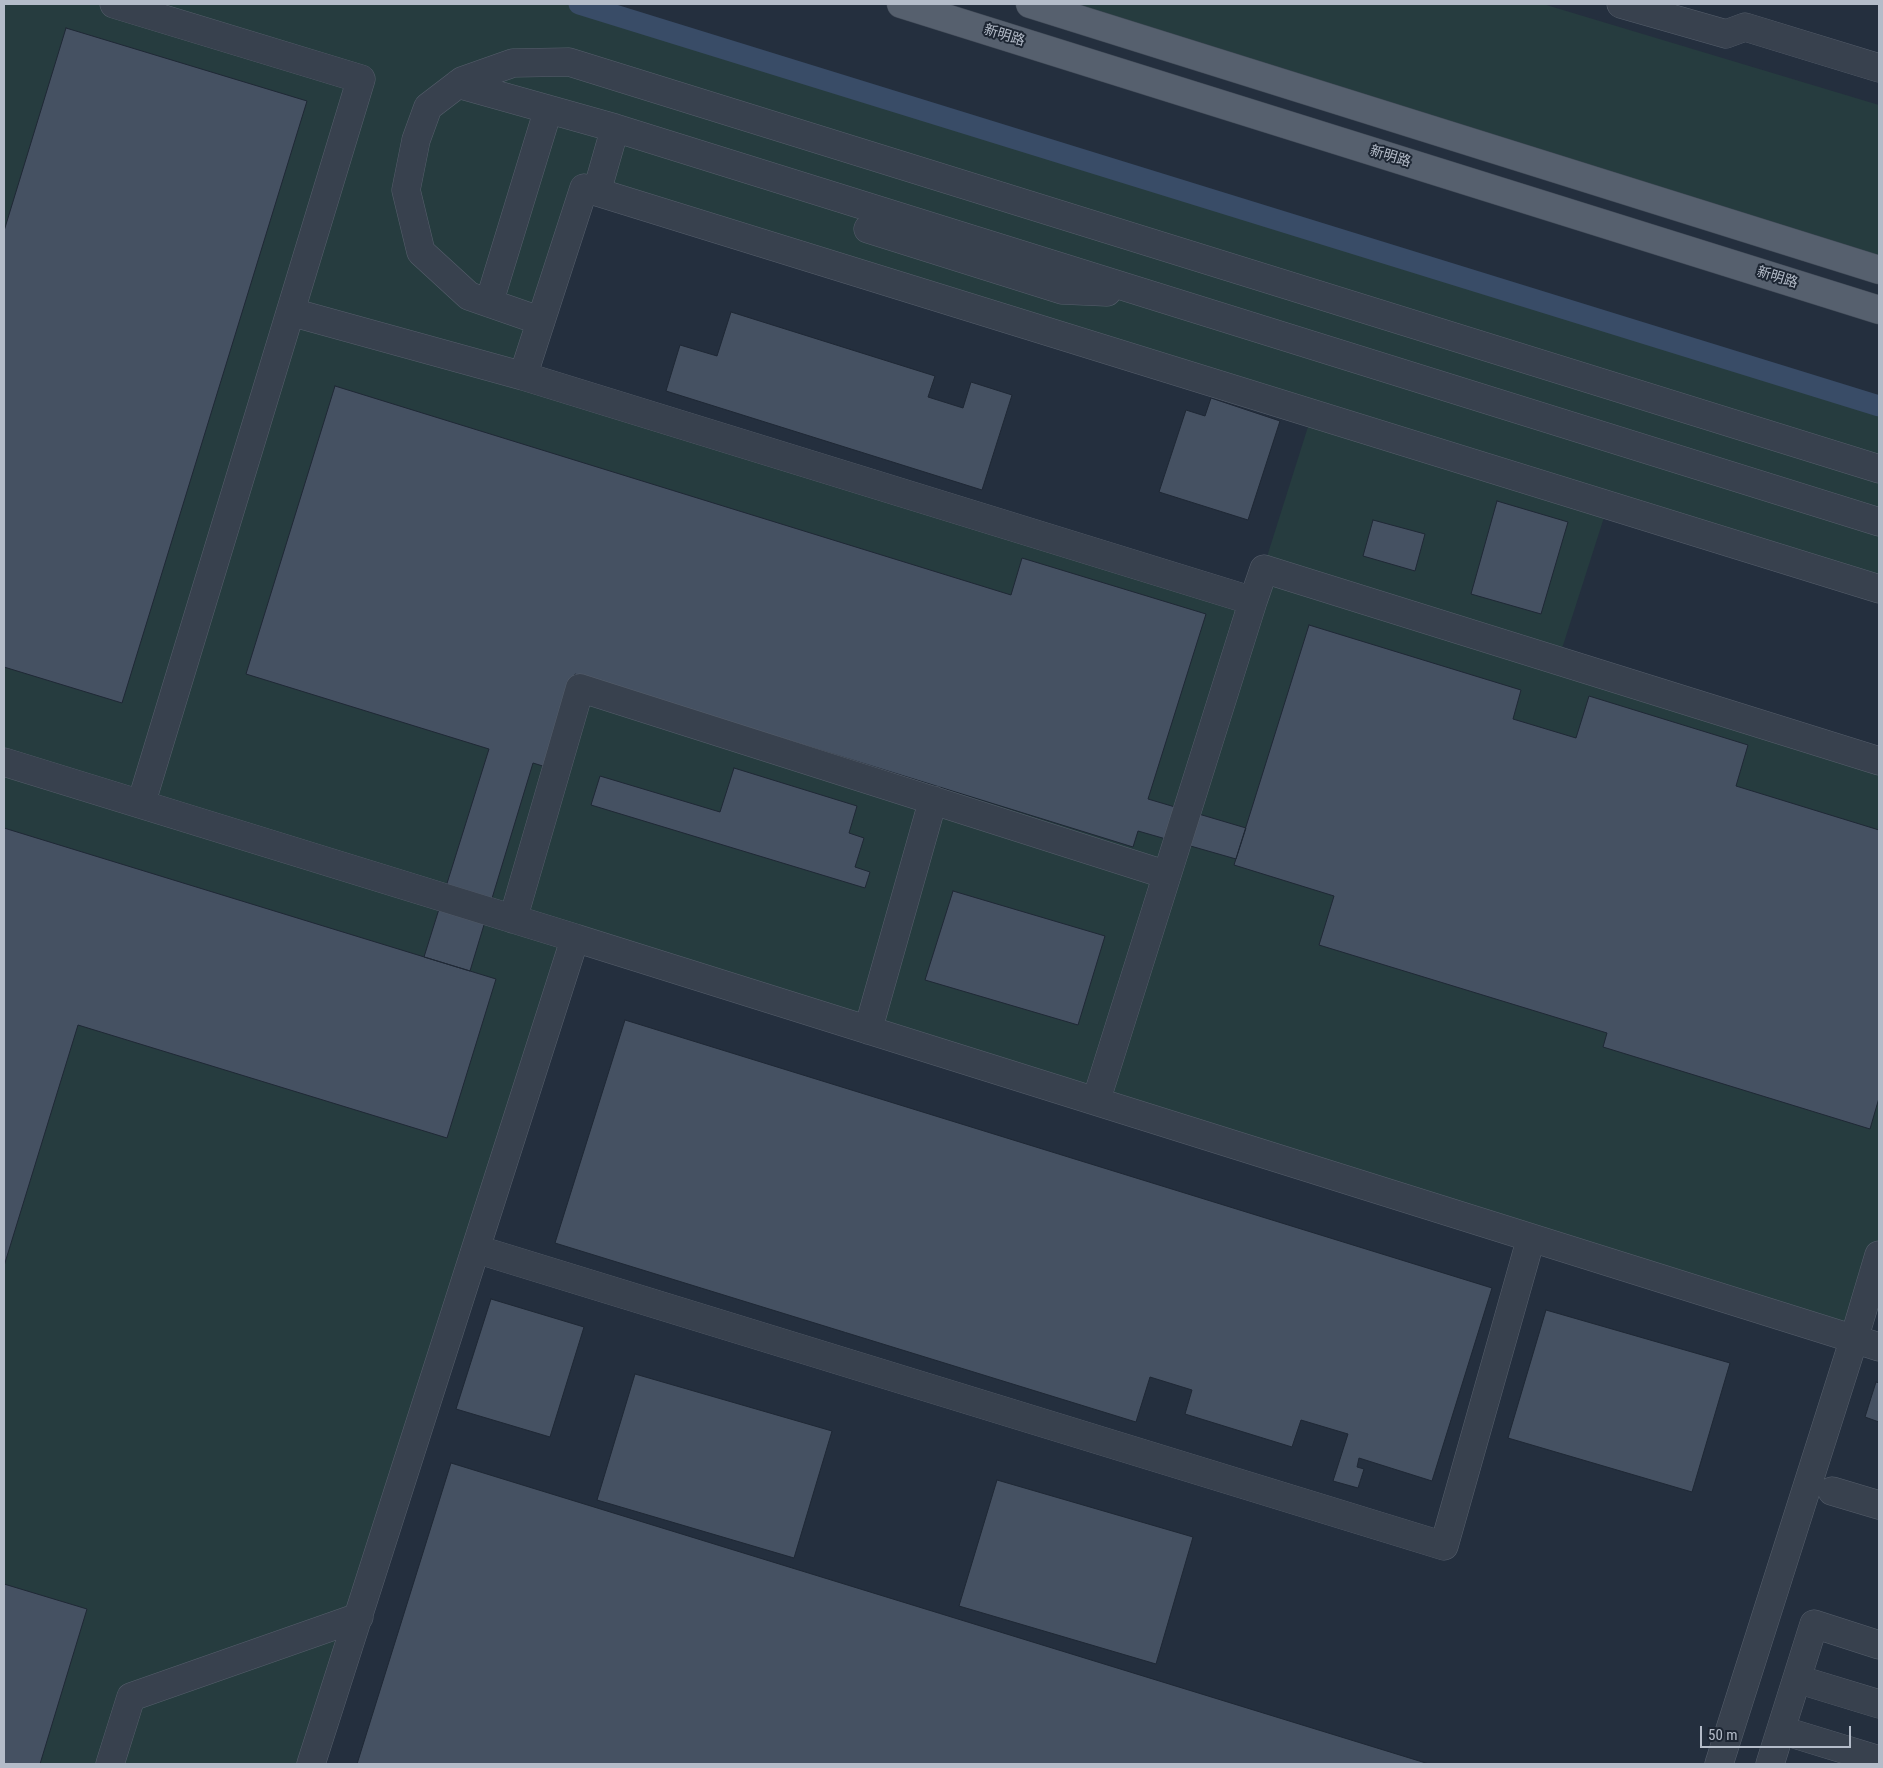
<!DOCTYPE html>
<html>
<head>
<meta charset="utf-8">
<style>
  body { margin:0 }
  #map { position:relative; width:1883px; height:1768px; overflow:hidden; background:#242f3e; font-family:"Roboto Condensed",sans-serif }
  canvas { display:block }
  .frame { position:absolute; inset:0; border:5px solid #b4bcc9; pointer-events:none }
  .scale { position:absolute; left:1700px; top:1726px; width:151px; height:22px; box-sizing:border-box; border:2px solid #b4bcc9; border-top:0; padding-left:6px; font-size:15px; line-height:18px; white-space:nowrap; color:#b4bcc9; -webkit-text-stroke:4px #1d2633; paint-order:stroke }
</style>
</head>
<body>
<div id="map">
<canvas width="1883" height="1768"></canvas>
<div class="frame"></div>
<div class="scale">50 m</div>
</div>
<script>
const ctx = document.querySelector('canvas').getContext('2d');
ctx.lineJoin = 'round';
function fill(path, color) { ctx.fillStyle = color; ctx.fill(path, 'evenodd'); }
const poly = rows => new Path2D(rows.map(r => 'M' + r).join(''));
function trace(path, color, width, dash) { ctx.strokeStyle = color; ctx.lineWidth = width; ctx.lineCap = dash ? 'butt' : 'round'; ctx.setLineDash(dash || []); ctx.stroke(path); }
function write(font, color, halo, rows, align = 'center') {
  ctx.font = font + ' "Roboto Condensed","Noto Sans SC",sans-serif'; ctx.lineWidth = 4; ctx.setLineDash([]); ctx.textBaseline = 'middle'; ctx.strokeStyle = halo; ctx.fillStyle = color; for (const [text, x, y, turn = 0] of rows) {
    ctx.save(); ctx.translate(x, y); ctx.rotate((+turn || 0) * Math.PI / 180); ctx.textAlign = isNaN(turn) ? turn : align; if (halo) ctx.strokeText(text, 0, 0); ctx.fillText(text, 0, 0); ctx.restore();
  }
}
fill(poly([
  [4,4,579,4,1879,406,1879,589,1608,505,1558,661,1879,761,1879,1255,1854,1339,575,938,311,1764,4,1764],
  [597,191,1312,414,1253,601,524,376],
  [1041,4,1543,4,1879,105,1879,268]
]), '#263c3f');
trace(poly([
  [579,4,1879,406]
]), '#394c67', 21);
const building = poly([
  [66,28,307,101,122,703,4,667,4,231,66,28],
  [731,312,935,376,928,397,963,408,971,382,1012,395,982,490,666,391,680,345,717,356,731,312],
  [335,386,1011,595,1022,558,1206,614,1148,799,1246,828,1236,859,1138,831,1133,847,575,674,546,767,533,763,470,971,424,957,489,749,246,674,335,386],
  [1211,398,1280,421,1248,520,1159,492,1186,410,1205,416,1211,398],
  [1497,501,1568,522,1541,614,1471,594,1497,501],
  [1373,520,1425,534,1415,571,1363,556,1373,520],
  [1309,625,1521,690,1513,719,1576,738,1589,696,1748,745,1736,786,1879,830,1879,1098,1870,1129,1603,1047,1607,1033,1319,945,1334,896,1234,865,1309,625],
  [734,768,857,806,849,833,864,838,855,867,870,872,865,888,591,805,600,776,720,812,734,768],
  [4,828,496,979,447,1138,78,1025,4,1266,4,828],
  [953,891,1105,936,1078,1025,925,980,953,891],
  [625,1020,1492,1288,1432,1481,1359,1458,1357,1467,1364,1469,1358,1488,1333,1481,1348,1434,1301,1420,1292,1447,1185,1414,1192,1390,1150,1377,1136,1422,555,1243,625,1020],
  [491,1299,584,1327,550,1437,456,1409,491,1299],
  [1546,1310,1730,1363,1692,1492,1508,1438,1546,1310],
  [635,1374,832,1431,794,1558,597,1500,635,1374],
  [1876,1382,1879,1383,1879,1422,1865,1417,1876,1382],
  [451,1463,1429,1764,357,1764,451,1463],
  [997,1480,1193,1537,1156,1664,959,1606,997,1480],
  [4,1584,87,1609,40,1764,4,1764,4,1584]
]);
fill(building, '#455162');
trace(building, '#1f2835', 1);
const minor = poly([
  [114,4,361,79,141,804],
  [1621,4,1726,34,1745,27,1879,68],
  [458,84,615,128],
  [597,191,615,128,1879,522],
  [868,229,1062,290,1107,292],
  [489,303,548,110],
  [291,312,523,376],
  [541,321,469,296,421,252,406,190,416,140,428,107,462,81,513,63,569,62,1879,469],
  [1253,601,1264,569,1879,761],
  [4,762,575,938],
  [513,919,580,688,1167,875],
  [868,1030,933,800],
  [1096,1101,1253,601,523,376,584,188,1879,589],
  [476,1249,1444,1546,1531,1238],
  [1832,1491,1879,1505],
  [1797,1679,1879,1704],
  [1781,1730,1879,1760],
  [110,1764,131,1697,359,1617],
  [311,1764,575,938,1854,1339,1879,1255],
  [1719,1764,1854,1339,1879,1347],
  [1770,1764,1814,1624,1879,1645]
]);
const major = poly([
  [901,4,1879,310],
  [1030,4,1879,270]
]);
trace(minor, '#565f6c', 29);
trace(major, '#414a57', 29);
trace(minor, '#38414e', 28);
trace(major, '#56606e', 28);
write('14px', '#b4bcc9', '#1d2633', [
  ["新明路",1004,36,17],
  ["新明路",1390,157,17],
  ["新明路",1777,278,17]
]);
</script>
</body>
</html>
